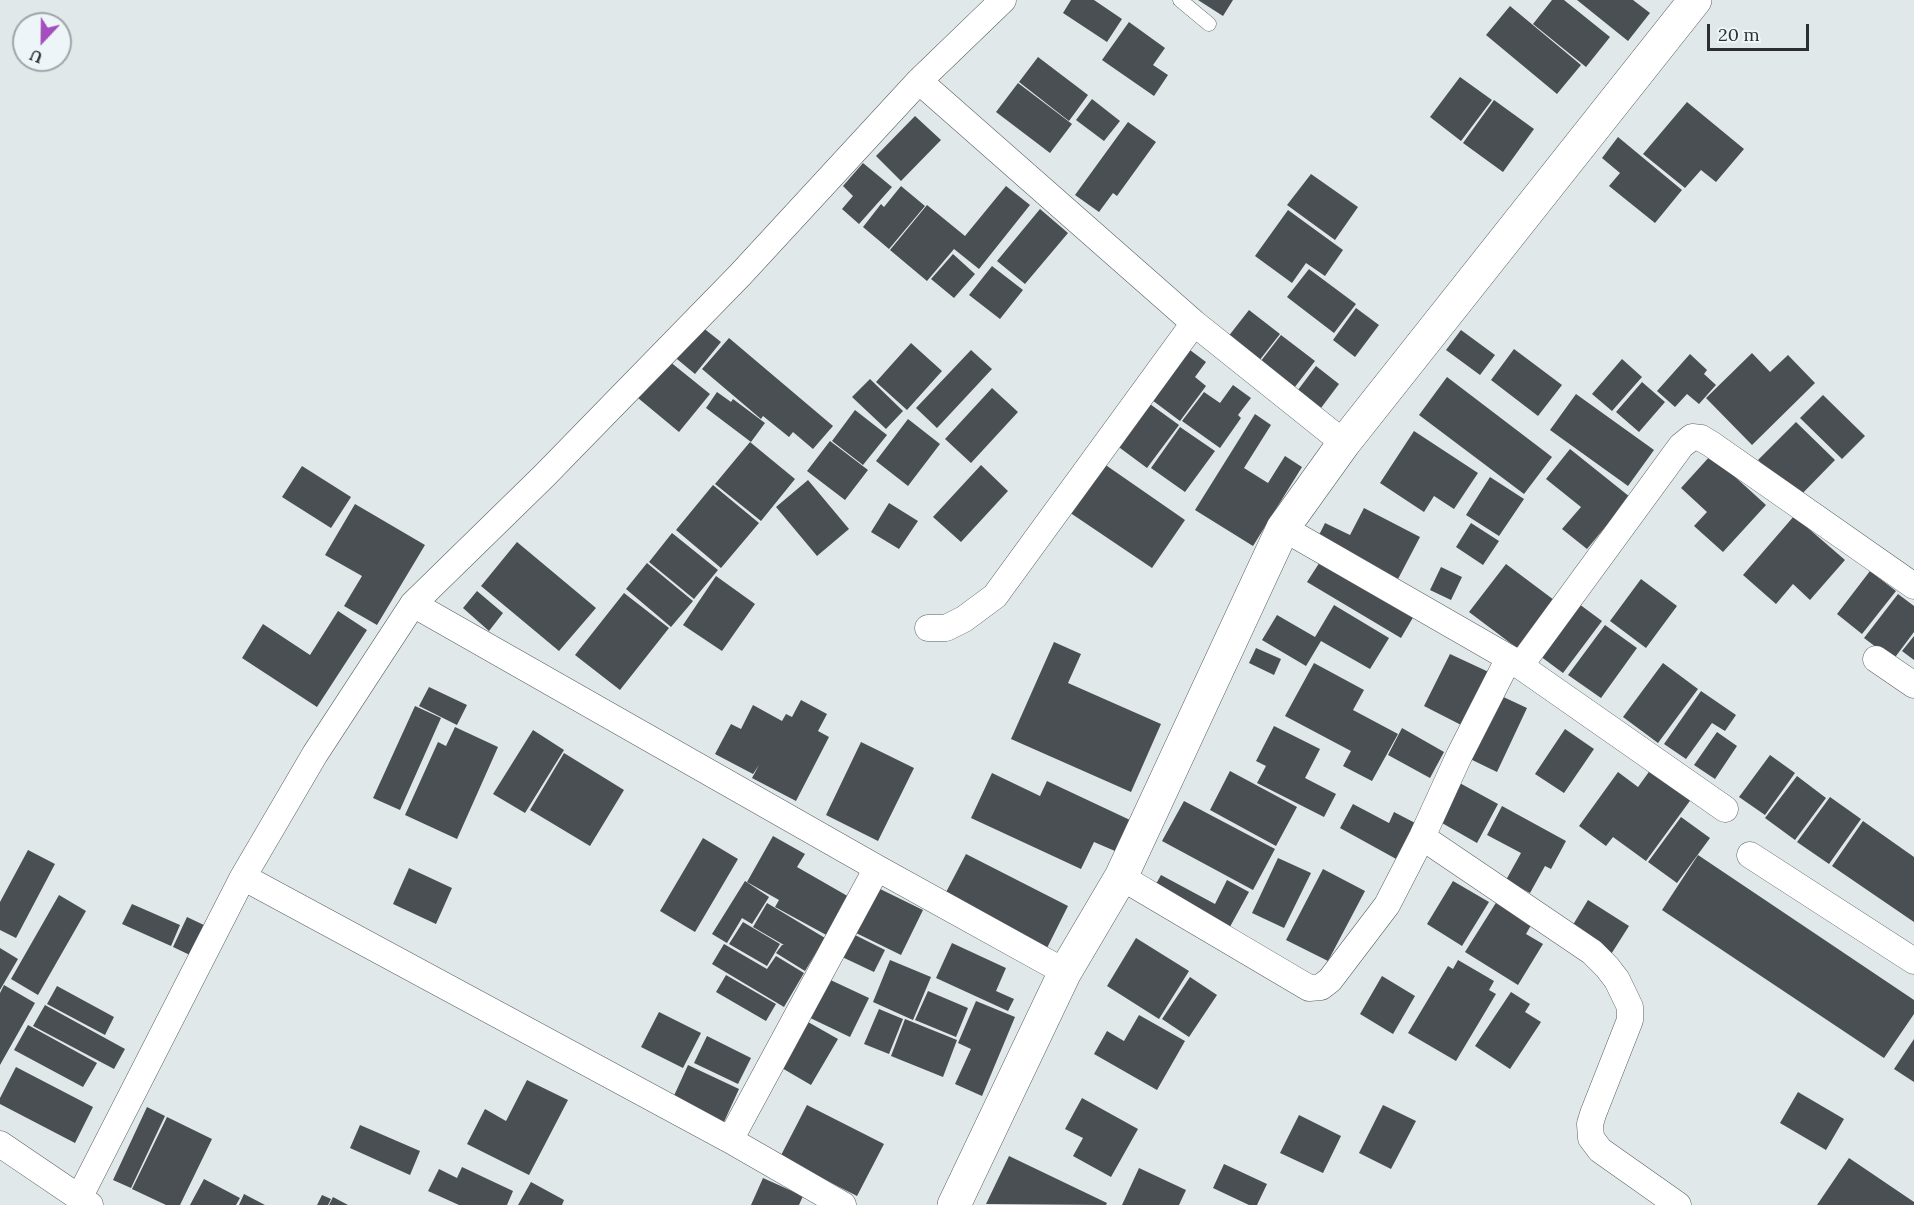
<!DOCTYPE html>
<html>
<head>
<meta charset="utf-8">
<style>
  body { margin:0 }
  #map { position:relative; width:1914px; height:1205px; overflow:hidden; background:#e0e8ea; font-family:Lora,serif }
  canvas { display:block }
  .north { position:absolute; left:12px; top:12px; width:60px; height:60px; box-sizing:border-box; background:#edf5f8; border:2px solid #a0a6a8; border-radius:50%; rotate:202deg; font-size:16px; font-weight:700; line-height:24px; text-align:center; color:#2c2f30 }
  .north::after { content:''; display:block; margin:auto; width:21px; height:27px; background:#a34fbe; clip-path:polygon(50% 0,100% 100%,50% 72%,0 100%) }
  .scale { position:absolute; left:1707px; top:24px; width:102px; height:27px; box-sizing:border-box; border:3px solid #2c2f30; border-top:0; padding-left:8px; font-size:18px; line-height:21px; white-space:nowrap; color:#2c2f30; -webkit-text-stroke:4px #edf5f8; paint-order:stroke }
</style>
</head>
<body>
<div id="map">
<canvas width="1914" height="1205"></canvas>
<div class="north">U</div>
<div class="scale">20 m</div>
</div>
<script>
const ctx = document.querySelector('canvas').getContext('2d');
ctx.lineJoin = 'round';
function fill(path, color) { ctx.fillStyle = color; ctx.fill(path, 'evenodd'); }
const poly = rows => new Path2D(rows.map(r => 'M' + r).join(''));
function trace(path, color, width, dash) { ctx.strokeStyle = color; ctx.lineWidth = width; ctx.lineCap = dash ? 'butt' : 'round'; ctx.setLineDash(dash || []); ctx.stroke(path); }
fill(poly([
  [1071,0,1094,0,1122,19,1107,42,1063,13],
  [1198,0,1233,0,1223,16],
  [1552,0,1564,0,1610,37,1586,67,1533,24],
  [1577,0,1633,0,1650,13,1628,41],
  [1510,6,1581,65,1557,94,1486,35],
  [1129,22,1165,48,1153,65,1168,75,1154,96,1102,60],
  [1038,57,1088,95,1069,121,1019,82],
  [1460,77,1492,100,1461,141,1430,117],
  [1018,83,1072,124,1050,153,996,112],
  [1092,99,1120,121,1104,141,1076,120],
  [1494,100,1534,129,1503,172,1463,143],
  [1687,102,1744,149,1716,182,1701,170,1685,188,1643,154],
  [915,116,941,140,901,181,876,156],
  [1128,122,1156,142,1117,196,1113,193,1099,212,1075,195],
  [1618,137,1682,190,1655,223,1609,186,1620,173,1602,158],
  [863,163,892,187,859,224,842,209,853,196,843,186],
  [1311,174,1358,207,1335,240,1287,205],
  [901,186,925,206,889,249,863,227,881,204,884,207],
  [1006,186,1030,205,979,269,954,249,927,281,890,250,927,205,965,236],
  [1040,209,1068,233,1025,284,997,261],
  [1288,210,1343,250,1325,276,1306,263,1292,283,1255,256],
  [953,254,975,274,954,298,931,279],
  [992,266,1023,290,1000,319,969,295],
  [1309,269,1356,304,1334,333,1287,297],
  [1356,308,1379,325,1355,357,1333,340],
  [1249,310,1280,334,1255,366,1224,342],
  [697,323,721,342,695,374,671,354],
  [1461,330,1495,355,1480,375,1446,350],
  [1281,335,1315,361,1291,392,1257,366],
  [729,338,833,426,813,449,793,432,789,437,763,416,761,419,702,369],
  [911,343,942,371,907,410,876,382],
  [1186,347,1206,362,1195,377,1206,386,1180,421,1148,397],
  [1514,349,1562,385,1538,416,1491,380],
  [971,350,992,369,937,428,916,408],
  [1752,353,1770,372,1788,355,1815,383,1752,445,1706,398],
  [1690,354,1707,370,1704,374,1716,385,1699,404,1687,394,1675,407,1657,391],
  [1622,359,1642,377,1612,411,1592,394],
  [669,361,710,394,679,432,638,398],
  [1316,366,1339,384,1318,412,1295,394],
  [1447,377,1552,457,1524,494,1419,415],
  [870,379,903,411,886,429,852,397],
  [1642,382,1665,402,1639,432,1616,412],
  [1233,385,1251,398,1238,415,1241,418,1220,448,1182,421,1204,392,1220,403],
  [992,388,1018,412,971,463,945,439],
  [717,392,731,402,733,399,765,423,751,442,706,408],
  [1576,394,1654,450,1628,486,1550,430],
  [1823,395,1865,436,1842,459,1800,418],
  [1143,399,1179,425,1147,468,1112,442],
  [855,410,887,435,863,465,832,441],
  [1255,414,1271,425,1244,468,1268,483,1285,456,1302,467,1253,546,1195,510],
  [908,419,940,444,908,486,876,461],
  [1796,422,1835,460,1797,499,1758,460],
  [1180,427,1215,451,1185,492,1151,468],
  [1414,431,1478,473,1454,509,1434,496,1424,512,1380,483],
  [830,441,868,470,845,500,807,471],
  [750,442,795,479,761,521,715,484],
  [1570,449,1630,497,1587,549,1562,529,1581,507,1546,479],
  [1711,455,1766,505,1723,552,1694,526,1707,512,1681,488],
  [1097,459,1185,520,1152,568,1063,508],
  [981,465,1008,491,961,542,933,517],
  [302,466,351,497,331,528,282,497],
  [1490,477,1524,499,1499,536,1466,515],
  [808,480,849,529,817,556,776,507],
  [713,485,759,523,721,568,676,530],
  [889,503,918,521,899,549,871,532],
  [355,504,425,545,377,625,344,606,362,576,325,555],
  [1364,508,1420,537,1398,579,1318,537,1325,523,1350,535],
  [1794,516,1845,560,1810,600,1793,584,1776,604,1743,575],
  [1471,523,1499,541,1483,565,1456,547],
  [672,533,718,570,694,599,649,562],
  [517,542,596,608,559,651,481,586],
  [1325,554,1418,609,1401,638,1307,582],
  [647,563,693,601,671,627,626,589],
  [1506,564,1558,603,1521,651,1469,612],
  [1441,567,1462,577,1451,600,1430,590],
  [1870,571,1896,591,1862,634,1837,614],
  [716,576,755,604,722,651,683,625],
  [1641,579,1677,606,1646,648,1610,621],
  [477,591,503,613,489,631,463,608],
  [624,593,669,628,620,690,575,655],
  [1898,594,1914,606,1914,632,1893,660,1864,638],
  [1575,601,1602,621,1563,673,1536,653],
  [1334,605,1389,638,1370,669,1321,641,1306,666,1262,640,1277,615,1315,637],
  [338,611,367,630,317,707,242,658,263,624,310,655],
  [1605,625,1637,648,1601,698,1568,675],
  [1914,636,1914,660,1902,651],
  [1054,642,1081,654,1068,683,1161,724,1131,792,1011,739],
  [1256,648,1281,659,1274,675,1249,663],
  [1450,654,1493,674,1467,728,1424,706],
  [1314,663,1364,690,1353,710,1398,734,1372,781,1343,766,1351,751,1285,716],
  [1663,663,1698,689,1658,743,1623,717],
  [429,687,467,705,457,725,419,706],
  [1701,691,1736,715,1725,731,1712,723,1686,759,1664,744],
  [1497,694,1527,708,1497,772,1466,757],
  [801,700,827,714,818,731,829,737,796,801,752,778,759,765,753,774,715,754,731,724,741,729,753,705,782,721,786,714,792,717],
  [415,706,441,718,400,810,373,798],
  [1274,726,1320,749,1305,778,1336,794,1324,817,1257,783,1266,766,1256,761],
  [455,727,498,747,457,839,405,815,438,742,446,746],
  [1402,728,1444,752,1430,778,1388,755],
  [1565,729,1594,749,1564,793,1535,774],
  [533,730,564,750,525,813,493,794],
  [1717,732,1737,746,1715,779,1694,765],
  [861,742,914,768,878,841,826,815],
  [564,753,624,790,590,846,530,810],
  [1770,755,1795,773,1765,815,1739,797],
  [1651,769,1692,798,1646,861,1613,837,1606,846,1579,826,1618,772,1638,787],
  [1230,771,1297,807,1276,846,1210,810],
  [992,773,1040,796,1047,781,1130,820,1115,851,1094,842,1081,869,971,818],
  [1797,776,1826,798,1795,840,1765,818],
  [1456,781,1498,804,1477,843,1435,819],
  [1830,797,1861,819,1829,864,1797,842],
  [1184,801,1275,849,1253,890,1162,841],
  [1353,804,1389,823,1394,812,1417,824,1398,860,1340,828],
  [1502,806,1566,841,1551,869,1545,866,1530,893,1506,880,1521,853,1487,835],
  [1681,817,1710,838,1677,883,1648,862],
  [1863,821,1914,857,1914,922,1832,866],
  [773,836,805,854,797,867,851,898,830,937,775,907,779,900,747,882],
  [703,838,738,859,695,932,660,911],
  [28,850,55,864,16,938,0,930,0,902],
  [966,854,1068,906,1046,950,943,898],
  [1698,855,1914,1000,1914,1014,1884,1058,1662,910],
  [1278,858,1311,873,1284,928,1252,913],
  [409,868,452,888,436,924,393,904],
  [1323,869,1365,891,1328,961,1286,940],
  [1161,875,1215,904,1227,880,1249,892,1226,934,1151,893],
  [745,881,769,897,752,924,742,918,727,943,712,934],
  [1453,881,1489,902,1462,946,1427,924],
  [874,886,923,910,901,955,852,931],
  [59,895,86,911,38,995,11,979],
  [1499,898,1534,920,1526,934,1543,944,1518,985,1465,952],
  [1588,900,1629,926,1608,959,1568,933],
  [767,903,825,938,805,971,776,953,782,945,784,945,753,927],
  [132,904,180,925,171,946,122,924],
  [187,917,206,926,192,956,173,947],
  [743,922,780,944,767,966,729,944],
  [851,933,885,950,874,972,840,956],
  [1136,938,1189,971,1159,1019,1107,986],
  [952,943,1006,968,996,991,1014,999,1008,1011,936,978],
  [724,944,767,969,776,956,804,973,784,1007,712,964],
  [0,948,18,959,0,990],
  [890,960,931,977,913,1020,873,1002],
  [1458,960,1494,981,1489,990,1496,994,1456,1061,1408,1033,1448,966,1453,969],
  [726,975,776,1004,766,1021,716,992],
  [822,976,869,998,850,1037,804,1015],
  [1382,976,1415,996,1393,1034,1360,1014],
  [1190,977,1217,995,1189,1037,1162,1019],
  [4,985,35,1003,0,1065,0,993],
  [57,986,114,1017,105,1035,47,1004],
  [928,991,968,1008,956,1037,915,1020],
  [1511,992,1530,1004,1525,1012,1541,1022,1510,1069,1475,1046],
  [976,1001,1015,1017,982,1096,955,1084,971,1049,958,1043],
  [45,1005,125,1049,114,1069,33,1026],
  [879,1009,903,1019,889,1054,864,1044],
  [659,1012,701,1033,683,1068,641,1047],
  [1139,1015,1185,1041,1157,1090,1094,1054,1107,1031,1124,1041],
  [801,1018,838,1039,811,1085,775,1064],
  [905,1019,957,1040,943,1077,891,1056],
  [28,1025,97,1063,83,1087,14,1050],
  [707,1036,751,1058,738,1084,694,1063],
  [1914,1039,1914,1082,1894,1069],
  [688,1065,739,1089,723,1124,672,1100],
  [16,1067,93,1107,75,1143,0,1104,0,1098],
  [527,1080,568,1100,529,1175,467,1144,485,1109,506,1121],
  [1798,1092,1844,1119,1826,1150,1780,1123],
  [1082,1098,1138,1129,1111,1177,1073,1156,1083,1138,1065,1129],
  [807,1105,884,1144,857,1196,800,1167,777,1163],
  [1383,1105,1416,1121,1391,1169,1359,1153],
  [147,1107,165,1116,131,1188,113,1180],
  [1299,1115,1341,1136,1323,1173,1280,1153],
  [167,1117,212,1139,180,1205,166,1205,132,1189],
  [360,1125,420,1151,410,1175,350,1148],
  [1009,1156,1107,1203,1106,1205,986,1204],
  [1849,1158,1914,1202,1914,1205,1817,1205],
  [1224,1164,1267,1184,1257,1205,1249,1205,1213,1188],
  [462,1167,513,1191,507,1205,459,1205,428,1191,439,1169,457,1178],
  [1139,1168,1186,1190,1179,1205,1122,1205],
  [763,1178,803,1196,799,1205,751,1205],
  [204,1179,240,1198,236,1205,190,1205],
  [531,1182,564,1200,562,1205,518,1205],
  [244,1194,265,1205,239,1205],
  [322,1195,331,1199,328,1205,317,1205],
  [333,1197,348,1205,329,1205]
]), '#494f53');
const lane = poly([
  [1180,0,1209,24]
]);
const street = poly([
  [919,81,1194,323,1344,443],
  [1283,528,1509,658,1725,809],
  [413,604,877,868,1065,972],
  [928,628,946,628,964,619,995,596,1194,323],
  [1876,659,1914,685],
  [1520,666,1681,446,1692,437,1701,438,1711,444,1914,586],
  [1422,837,1592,952,1607,967,1617,980,1630,1007,1630,1020,1593,1114,1590,1124,1591,1138,1600,1150,1678,1205],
  [1750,855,1914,961],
  [243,877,730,1140,843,1205],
  [1121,877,1309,988,1321,987,1330,980,1387,905,1422,837,1459,756,1509,658],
  [730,1140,877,868],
  [0,1144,90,1205],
  [79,1198,243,877,315,754,413,604,544,476,740,275,919,81,1003,0]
]);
const secondary = poly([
  [954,1205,1065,972,1121,877,1283,528,1344,443,1695,0]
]);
trace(lane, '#5a6063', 15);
trace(street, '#5a6063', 27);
trace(secondary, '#5a6063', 34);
trace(lane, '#fff', 14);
trace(street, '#fff', 26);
trace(secondary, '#fff', 33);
</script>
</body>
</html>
